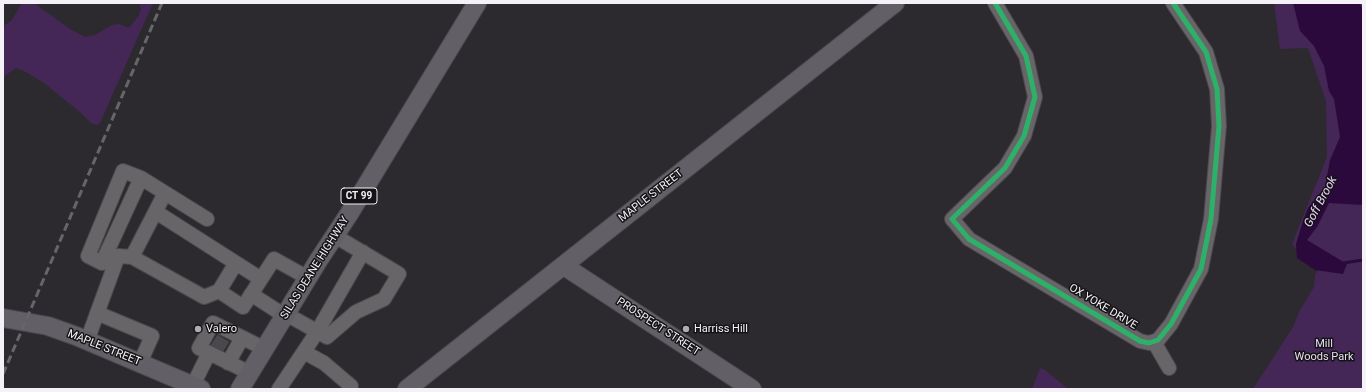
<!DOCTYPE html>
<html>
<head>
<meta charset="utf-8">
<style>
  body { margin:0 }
  #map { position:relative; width:1366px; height:392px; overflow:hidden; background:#2c2a2e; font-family:Roboto,sans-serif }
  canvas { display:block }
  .frame { position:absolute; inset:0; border:4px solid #f4f2f6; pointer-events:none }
</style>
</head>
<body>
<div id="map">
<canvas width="1366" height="392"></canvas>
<div class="frame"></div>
</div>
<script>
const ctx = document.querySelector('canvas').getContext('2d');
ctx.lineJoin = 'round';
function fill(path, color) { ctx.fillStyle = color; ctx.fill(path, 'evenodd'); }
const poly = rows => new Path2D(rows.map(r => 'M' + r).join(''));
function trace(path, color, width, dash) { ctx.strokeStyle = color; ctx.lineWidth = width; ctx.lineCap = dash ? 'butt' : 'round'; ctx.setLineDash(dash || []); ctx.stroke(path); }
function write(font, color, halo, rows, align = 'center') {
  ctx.font = font + ' Roboto,sans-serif'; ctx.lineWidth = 3; ctx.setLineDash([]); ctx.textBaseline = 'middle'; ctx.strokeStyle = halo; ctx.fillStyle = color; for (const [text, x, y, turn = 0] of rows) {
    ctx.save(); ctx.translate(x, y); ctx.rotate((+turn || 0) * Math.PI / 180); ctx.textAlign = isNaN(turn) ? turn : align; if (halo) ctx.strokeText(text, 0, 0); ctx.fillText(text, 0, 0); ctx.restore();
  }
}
fill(poly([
  [22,3,34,3,70,29,85,37,95,35,112,25,119,24,129,28,139,15,141,9,139,3,153,3,100,123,97,125,91,123,81,113,44,83,26,72,16,68,3,77,3,26,11,21],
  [1274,3,1363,3,1363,389,1253,389,1293,327,1300,310,1314,287,1315,275,1318,270,1292,244,1327,157,1326,101,1308,48,1280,49],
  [1040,368,1045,370,1068,389,1032,389]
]), '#442756');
fill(poly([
  [1293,3,1359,3,1363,9,1363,205,1329,203,1317,227,1307,240,1347,264,1343,274,1315,270,1297,258,1296,244,1303,221,1308,208,1325,187,1330,160,1340,137,1334,99,1329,91,1324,66,1314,46,1300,31]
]), '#2b093c');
trace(poly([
  [1343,263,1363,260]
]), '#2b093c', 3);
trace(poly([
  [216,350,224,337]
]), '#4a484c', 14, [14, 7]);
const minor = poly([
  [995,3,1026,56,1035,97,1024,136,1005,168,952,219,969,239,1140,341,1149,343,1158,340,1171,324,1201,269,1211,219,1219,126,1217,89,1206,52,1173,3],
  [156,212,261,279],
  [207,219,141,178,123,171,88,256,102,263,118,256,132,257,204,297,219,291,236,263],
  [132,257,165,193],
  [102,263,141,178],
  [219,291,243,307,274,259,308,278],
  [251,294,285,316],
  [97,313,152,336,140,363],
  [286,314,327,337,356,312,384,299,399,274,335,236],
  [87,341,118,256],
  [1154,342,1169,368],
  [304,352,324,363,351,386,349,389],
  [228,363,242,338],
  [250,373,199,348,213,323,265,349],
  [193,385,209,353],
  [279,389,317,332,363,252]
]);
const major = poly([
  [564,266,752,389],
  [3,318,48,326,76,336,201,389],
  [240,389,318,261,349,214,477,3],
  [407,389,895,3]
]);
trace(minor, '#4a484b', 16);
trace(major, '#4a484b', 20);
trace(minor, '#676568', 14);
trace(major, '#635f67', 18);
trace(poly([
  [3,374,162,3]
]), '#666567', 3, [8, 4]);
trace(poly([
  [995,3,1026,56,1035,97,1024,136,1005,168,952,219,969,239,1140,341,1149,343,1158,340,1171,324,1201,269,1211,219,1219,126,1217,89,1206,52,1173,3]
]), '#2db169', 5);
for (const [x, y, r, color] of [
  [198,329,4,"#aeacb0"],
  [686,329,4,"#aeacb0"]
]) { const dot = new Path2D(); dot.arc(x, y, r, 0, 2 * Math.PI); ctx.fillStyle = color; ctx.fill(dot); trace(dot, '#141315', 1.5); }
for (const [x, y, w] of [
  [359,196,36]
]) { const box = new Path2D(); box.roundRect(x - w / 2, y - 8, w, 16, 3); ctx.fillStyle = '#141315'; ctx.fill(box); trace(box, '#f4f2f6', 1); }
write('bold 10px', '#f4f2f6', null, [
  ["CT 99",359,196]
]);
write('11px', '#f4f2f6', '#141315', [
  ["MAPLE STREET",651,196,-38],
  ["SILAS DEANE HIGHWAY",315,268,-58],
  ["OX YOKE DRIVE",1103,307,31],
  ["PROSPECT STREET",658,327,33],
  ["MAPLE STREET",104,348,22]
]);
write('11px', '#f4f2f6', '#141315', [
  ["Valero",206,329],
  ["Harriss Hill",694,329]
], 'left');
write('11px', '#eadef3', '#141315', [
  ["Mill",1324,344],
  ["Woods Park",1324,357]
]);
write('italic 12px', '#ebd2fc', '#141315', [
  ["Goff Brook",1321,202,-62]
]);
</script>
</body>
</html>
